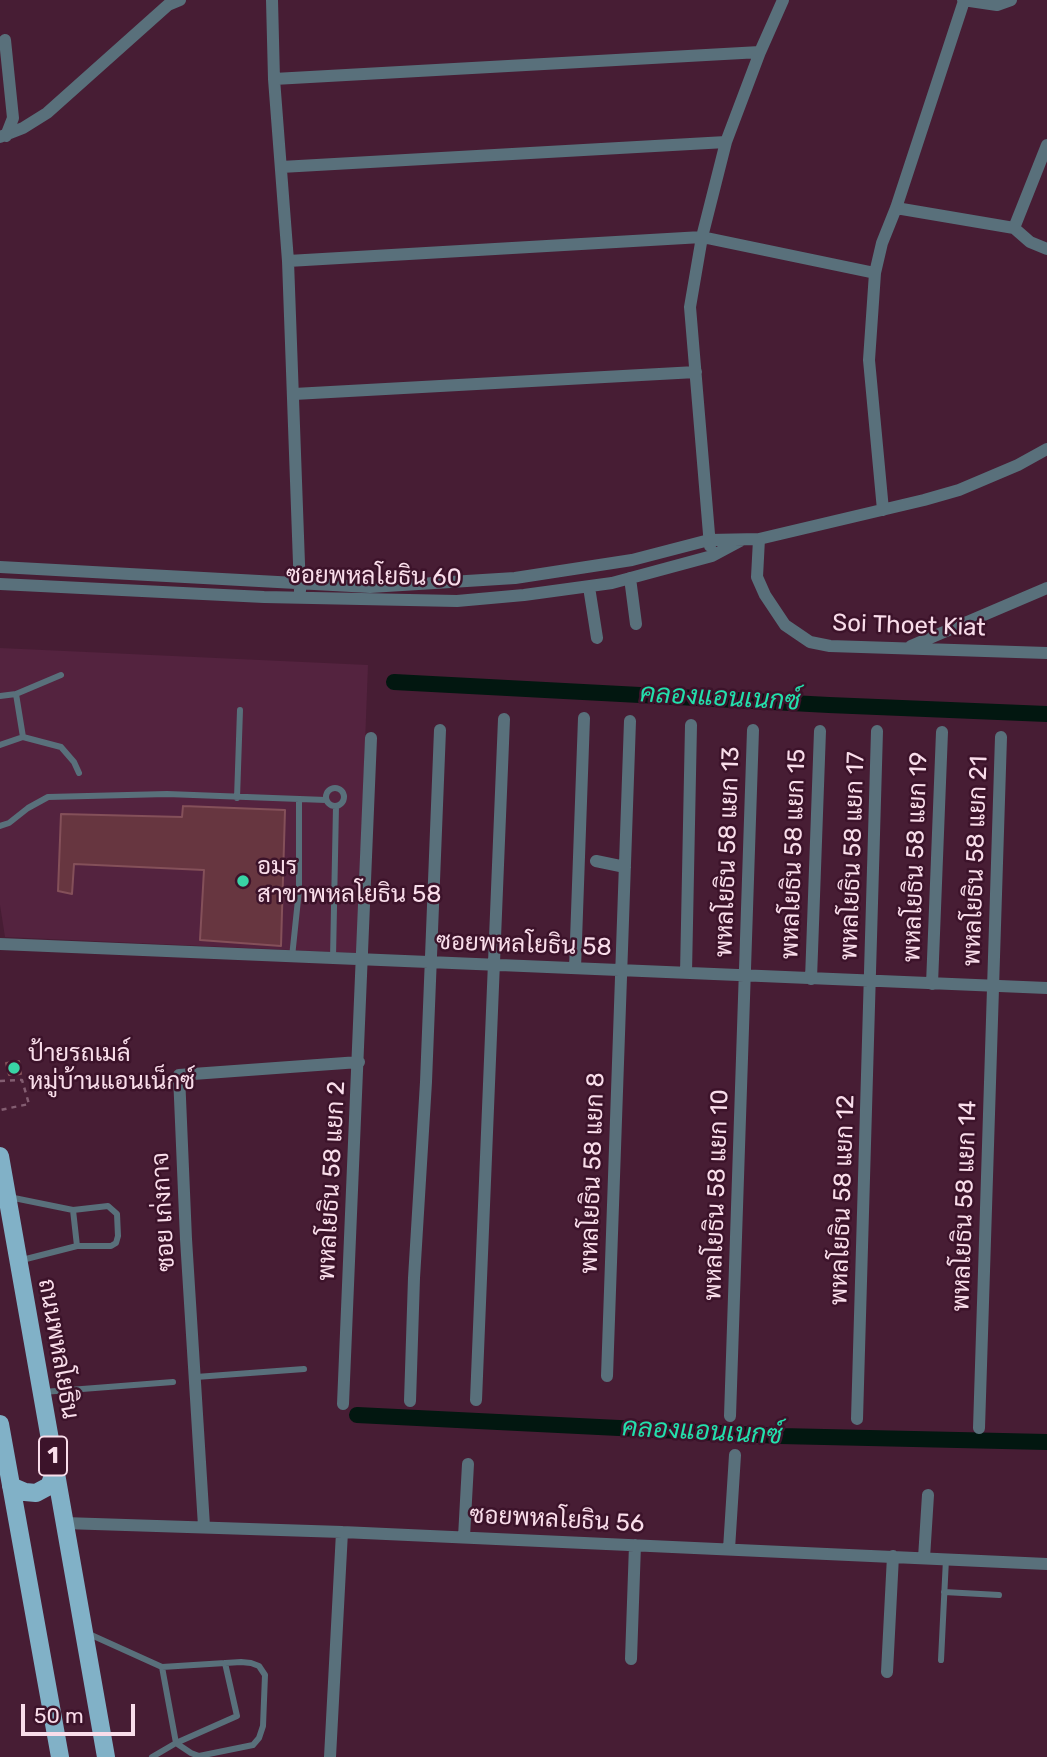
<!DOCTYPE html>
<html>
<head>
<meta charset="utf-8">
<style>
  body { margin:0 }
  #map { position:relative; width:1047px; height:1757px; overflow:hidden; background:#471d34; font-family:Rubik,sans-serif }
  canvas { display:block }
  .scale { position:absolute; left:21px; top:1704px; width:114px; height:32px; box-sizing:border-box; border:4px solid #f9ddea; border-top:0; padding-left:9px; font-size:21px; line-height:24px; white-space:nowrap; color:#f9ddea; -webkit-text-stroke:5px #3c132a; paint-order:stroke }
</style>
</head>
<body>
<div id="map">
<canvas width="1047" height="1757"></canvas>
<div class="scale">50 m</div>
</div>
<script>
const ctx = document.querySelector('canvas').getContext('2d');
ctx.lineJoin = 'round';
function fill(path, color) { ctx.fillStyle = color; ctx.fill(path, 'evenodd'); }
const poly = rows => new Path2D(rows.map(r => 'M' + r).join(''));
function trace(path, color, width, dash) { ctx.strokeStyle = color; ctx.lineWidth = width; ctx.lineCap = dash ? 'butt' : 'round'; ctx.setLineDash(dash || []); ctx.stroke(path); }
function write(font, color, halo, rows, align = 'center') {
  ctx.font = font + ' Rubik,Sarabun,sans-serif'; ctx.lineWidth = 5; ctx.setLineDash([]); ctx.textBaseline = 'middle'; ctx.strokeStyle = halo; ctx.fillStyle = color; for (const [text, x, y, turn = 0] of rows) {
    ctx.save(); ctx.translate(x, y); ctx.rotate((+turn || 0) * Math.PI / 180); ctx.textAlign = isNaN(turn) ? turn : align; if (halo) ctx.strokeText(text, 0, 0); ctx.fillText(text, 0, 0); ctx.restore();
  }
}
fill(poly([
  [0,648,368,665,357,953,5,937,0,905]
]), '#54233f');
trace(poly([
  [394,682,829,705,1047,714],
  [357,1415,780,1436,1047,1442]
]), '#021710', 16);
const building = poly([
  [183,806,285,810,281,946,200,940,204,870,74,864,72,894,58,891,61,814,182,817,183,806],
  [19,1061,21,1074,9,1075,6,1063,19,1061]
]);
fill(building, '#673640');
trace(building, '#845059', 2);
trace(poly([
  [0,1081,22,1080,29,1104,0,1110]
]), '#835d71', 2.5, [5, 5]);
trace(poly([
  [16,694,61,675],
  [0,696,16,694,23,737,0,745],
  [23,737,61,747,74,762,79,773],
  '326 797a9 9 0 1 1 18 0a9 9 0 1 1-18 0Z',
  [237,798,240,710],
  [0,826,9,823,28,808,48,797,167,794,326,800],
  [292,957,299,890,299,800],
  [333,958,336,806],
  [9,1197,73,1210,77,1246,22,1260],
  [73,1210,108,1206,117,1214,118,1236,116,1243,111,1246,77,1246],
  [196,1377,304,1369],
  [43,1392,173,1382],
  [944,1592,999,1595],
  [89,1634,162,1667,176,1743,152,1757],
  [941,1660,946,1559],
  [162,1667,241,1662,251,1663,259,1666,265,1675,263,1726,259,1738,253,1745,199,1756,191,1753,176,1743,237,1716,225,1663]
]), '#59707b', 6);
trace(poly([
  [272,0,274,79,288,261,300,591],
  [963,0,997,5,1011,0],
  [5,40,13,118,6,136],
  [274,79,760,52],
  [0,137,23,128,47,113,168,5,180,0],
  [281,167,726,142],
  [896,208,1014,228,1030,242,1047,249],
  [1014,228,1047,145],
  [288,261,702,237,875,273],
  [294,394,696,372],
  [883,510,869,360,875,273,882,243,896,208,964,1],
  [759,539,757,577,765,595,785,625,810,642,830,646,1047,653],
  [710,546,690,307,702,237,726,142,760,52,783,0],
  [0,567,370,587,515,578,632,560,709,540,759,539,924,500,959,490,1018,465,1047,449],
  [630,578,636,624],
  [0,584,264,597,457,601,524,595,612,583,712,556,740,541],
  [589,587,597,638],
  [911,646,1047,588],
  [596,861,625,867],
  [0,944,1047,988],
  [575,968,584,718],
  [686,973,691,725],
  [811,979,820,731],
  [932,984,942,732],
  [607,1376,630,721],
  [476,1400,504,719],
  [410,1401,414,1278,426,1082,440,730],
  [343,1404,371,738],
  [730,1416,753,730],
  [857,1419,877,731],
  [979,1428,1001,737],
  [64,1523,342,1532,1047,1564],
  [204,1526,186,1239,179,1075,359,1062],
  [464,1537,468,1464],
  [729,1549,735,1455],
  [924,1558,928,1495],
  [631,1659,635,1545],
  [887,1672,893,1556],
  [330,1757,342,1532]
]), '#59707b', 12);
trace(poly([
  [0,1156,106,1757],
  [0,1424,60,1757],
  [11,1486,25,1492,36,1493,49,1486,55,1471]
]), '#81b1c7', 18);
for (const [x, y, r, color] of [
  [243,881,7,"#39d4a5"],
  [14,1068,7,"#39d4a5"]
]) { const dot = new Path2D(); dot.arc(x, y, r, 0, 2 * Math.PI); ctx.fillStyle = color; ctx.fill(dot); trace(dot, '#3c132a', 2.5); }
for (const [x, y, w] of [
  [53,1456,28]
]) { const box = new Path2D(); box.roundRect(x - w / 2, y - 19.5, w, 39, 5); ctx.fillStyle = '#3c132a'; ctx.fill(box); trace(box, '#f9ddea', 2); }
write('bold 23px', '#f9ddea', null, [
  ["1",53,1456]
]);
write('24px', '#f9ddea', '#3c132a', [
  ["ซอยพหลโยธิน 60",374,577,1],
  ["Soi Thoet Kiat",909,626,2],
  ["พหลโยธิน 58 แยก 13",728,852,-88],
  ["พหลโยธิน 58 แยก 15",794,854,-88],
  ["พหลโยธิน 58 แยก 17",853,856,-88],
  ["พหลโยธิน 58 แยก 19",916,857,-88],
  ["พหลโยธิน 58 แยก 21",976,861,-88],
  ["ซอยพหลโยธิน 58",524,945,2],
  ["พหลโยธิน 58 แยก 8",593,1173,-88],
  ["พหลโยธิน 58 แยก 2",332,1181,-87],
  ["พหลโยธิน 58 แยก 10",717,1195,-88],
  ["พหลโยธิน 58 แยก 12",843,1200,-88],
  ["พหลโยธิน 58 แยก 14",965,1206,-88],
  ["ซอย เก่งกาจ",164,1212,-93],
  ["ถนนพหลโยธิน",58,1349,80],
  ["ซอยพหลโยธิน 56",557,1520,3]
]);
write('24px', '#f9ddea', '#3c132a', [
  ["อมร",257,867],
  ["สาขาพหลโยธิน 58",257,895],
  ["ป้ายรถเมล์",28,1054],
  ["หมู่บ้านแอนเน็กซ์",28,1082]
], 'left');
write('italic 26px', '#23e0ac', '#3c132a', [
  ["คลองแอนเนกซ์",720,698,3],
  ["คลองแอนเนกซ์",702,1432,3]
]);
</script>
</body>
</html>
